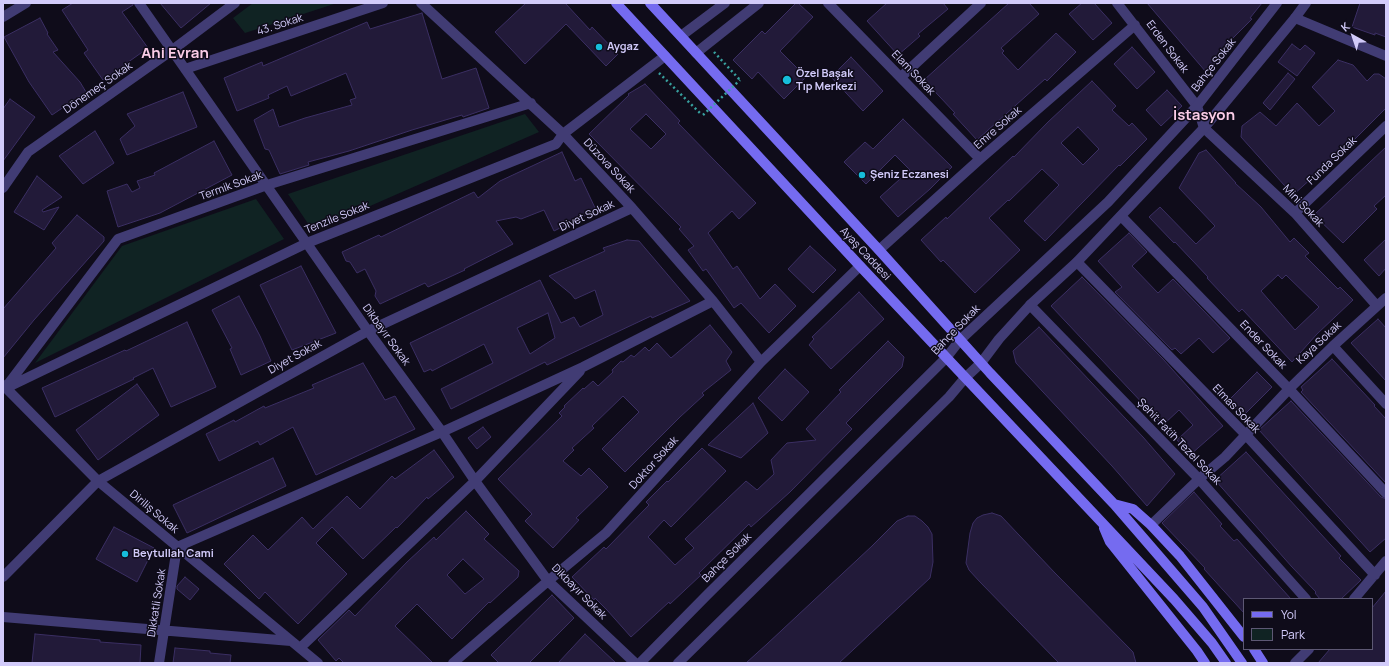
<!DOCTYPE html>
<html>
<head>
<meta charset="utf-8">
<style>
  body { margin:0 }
  #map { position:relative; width:1389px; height:666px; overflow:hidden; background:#0f0c1a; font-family:Manrope,sans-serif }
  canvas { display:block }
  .frame { position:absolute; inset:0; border:4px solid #d2cbfa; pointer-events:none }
  .legend { position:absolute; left:1243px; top:598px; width:130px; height:52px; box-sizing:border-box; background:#0f0c1a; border:1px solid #5d5874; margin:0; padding:5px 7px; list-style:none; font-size:12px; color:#d2cbfa }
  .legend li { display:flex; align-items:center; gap:8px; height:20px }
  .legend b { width:20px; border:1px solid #5d5874 }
  .north { position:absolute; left:1333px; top:16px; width:40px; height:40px; -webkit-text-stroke:3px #0f0c1a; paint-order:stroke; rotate:320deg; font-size:11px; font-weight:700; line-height:16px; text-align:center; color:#d2cbfa }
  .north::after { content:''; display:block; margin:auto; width:14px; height:18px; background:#d2cbfa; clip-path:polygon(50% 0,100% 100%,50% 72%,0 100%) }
</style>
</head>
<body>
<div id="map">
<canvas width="1389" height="666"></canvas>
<div class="frame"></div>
<ul class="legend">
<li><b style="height:5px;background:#756bf0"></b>Yol</li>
<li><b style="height:11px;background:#102323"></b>Park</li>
</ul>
<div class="north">K</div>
</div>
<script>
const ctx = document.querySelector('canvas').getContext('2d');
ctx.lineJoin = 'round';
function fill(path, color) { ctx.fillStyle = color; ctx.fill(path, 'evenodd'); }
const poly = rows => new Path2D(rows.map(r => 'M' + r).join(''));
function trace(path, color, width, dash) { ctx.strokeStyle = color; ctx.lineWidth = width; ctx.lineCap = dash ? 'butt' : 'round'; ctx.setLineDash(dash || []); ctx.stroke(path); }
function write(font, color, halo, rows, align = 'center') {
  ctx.font = font + ' Manrope,sans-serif'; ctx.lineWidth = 3; ctx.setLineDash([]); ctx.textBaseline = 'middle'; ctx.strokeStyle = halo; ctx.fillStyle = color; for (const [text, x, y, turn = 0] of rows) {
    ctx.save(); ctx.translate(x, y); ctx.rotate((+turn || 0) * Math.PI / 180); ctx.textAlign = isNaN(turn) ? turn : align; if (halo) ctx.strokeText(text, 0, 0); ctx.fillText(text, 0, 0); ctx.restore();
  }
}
fill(poly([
  [253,3,337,3,245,33,233,18],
  [525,114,539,132,313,231,288,194],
  [256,199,284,239,35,363,122,246]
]), '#102323');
const building = poly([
  [73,3,133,3,133,5,122,12,148,48,103,80,84,53,88,50,62,10,73,3],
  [160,3,211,3,181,28,160,3],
  [526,3,565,3,590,30,592,27,618,54,606,66,566,24,525,64,495,32,526,3],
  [796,3,798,3,813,17,780,51,806,77,784,99,758,72,752,79,733,60,762,31,765,34,796,3],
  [887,3,943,3,948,9,918,34,920,36,898,55,867,21,887,3],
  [1009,3,1029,3,1039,14,1001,48,1004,51,1002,53,1018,70,1056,33,1076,52,1047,81,1045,79,977,140,953,114,955,113,924,80,1009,3],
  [1082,3,1094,3,1112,23,1093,40,1069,14,1082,3],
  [1147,3,1262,3,1250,18,1252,19,1222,49,1226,53,1206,72,1147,3],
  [1360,3,1386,3,1386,37,1375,33,1375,35,1352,27,1360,3],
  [422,13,442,79,476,68,489,108,463,117,462,115,412,130,349,151,308,162,309,165,280,174,269,150,265,149,254,120,273,109,279,127,305,118,352,105,350,100,356,98,346,73,291,96,287,86,268,95,269,98,237,111,224,78,262,62,263,66,367,22,370,29,422,13],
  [40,18,48,33,47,34,58,50,53,52,80,82,86,92,52,115,29,82,4,37,40,18],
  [1292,44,1300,50,1305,45,1315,53,1297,76,1278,62,1292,44],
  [1132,47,1155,72,1137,89,1114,64,1132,47],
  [851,57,883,91,863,111,831,77,851,57],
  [1338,60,1353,65,1367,81,1374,74,1379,74,1386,79,1386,108,1353,141,1293,195,1241,137,1242,126,1260,112,1276,126,1297,103,1319,126,1335,111,1312,87,1338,60],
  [1288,73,1295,79,1270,110,1263,103,1288,73],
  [1092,81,1116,106,1112,110,1129,126,1132,123,1147,139,1120,166,1119,165,1045,241,1024,221,1059,185,1042,169,1009,201,1008,200,989,218,1020,250,975,293,943,260,941,262,921,240,946,217,947,219,1013,156,1014,157,1048,122,1092,81],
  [1078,127,1099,149,1083,165,1061,143,1078,127],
  [645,84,680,121,678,123,756,203,739,219,732,211,708,233,733,269,737,266,760,299,775,284,796,306,769,333,741,303,734,308,706,269,703,271,688,250,694,246,679,229,681,227,589,134,629,95,628,94,645,84],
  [646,114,666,134,651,149,630,129,646,114],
  [1167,90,1182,106,1161,126,1146,110,1167,90],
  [183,92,197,127,127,155,120,139,135,126,127,114,183,92],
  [10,99,35,117,3,161,3,109,10,99],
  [903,119,952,167,930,189,898,217,880,197,910,170,895,155,866,184,844,162,865,142,873,149,903,119],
  [95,131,114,163,83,184,59,156,95,131],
  [214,141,232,175,160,213,118,227,107,191,127,184,132,192,140,188,137,181,155,175,154,173,214,141],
  [1386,147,1386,195,1374,206,1377,209,1343,243,1314,215,1386,147],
  [1206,150,1236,183,1235,183,1261,207,1290,242,1294,238,1309,253,1305,256,1338,289,1340,287,1353,300,1317,334,1292,362,1242,309,1239,312,1207,278,1208,277,1175,242,1174,243,1149,217,1160,207,1196,244,1215,226,1179,188,1199,153,1206,150],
  [1278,275,1282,279,1286,275,1319,307,1295,330,1261,291,1278,275],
  [562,152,575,181,581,178,596,210,554,231,544,210,521,219,516,217,496,221,513,244,464,269,465,270,428,287,425,283,380,304,375,296,376,291,365,269,357,273,350,262,346,261,342,252,379,235,381,237,474,192,478,198,500,181,562,152],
  [37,176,62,197,42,210,43,212,59,207,44,230,14,212,37,176],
  [77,215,104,237,104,241,34,320,3,358,3,309,56,248,52,243,77,215],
  [1129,233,1147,252,1132,266,1158,293,1173,279,1230,338,1213,353,1199,338,1181,354,1175,348,1172,350,1115,292,1122,287,1098,261,1129,233],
  [1386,239,1386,268,1379,276,1364,260,1386,239],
  [627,240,639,241,690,301,652,318,651,316,547,365,545,362,451,409,441,389,493,363,484,344,432,371,431,369,424,372,410,343,540,280,561,323,574,317,580,327,603,315,595,290,575,299,571,294,549,276,605,251,603,248,627,240],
  [548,313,555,338,530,354,517,328,548,313],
  [810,246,836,270,813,293,788,269,810,246],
  [301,266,336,333,292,350,260,285,301,266],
  [1082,277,1163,359,1223,426,1190,455,1177,440,1193,425,1179,410,1163,425,1051,306,1082,277],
  [859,292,884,319,831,369,809,345,814,339,812,337,859,292],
  [239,296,260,336,271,361,241,375,230,349,232,348,212,310,239,296],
  [1378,319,1386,328,1386,381,1351,343,1378,319],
  [187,322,216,387,171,407,153,368,133,378,134,379,55,417,42,388,125,350,126,351,187,322],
  [710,325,732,352,726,361,731,370,702,393,704,395,680,417,625,472,602,449,639,412,623,396,592,426,594,428,572,448,574,450,563,461,581,476,589,468,608,487,576,518,579,520,553,548,525,521,532,514,498,479,562,416,559,413,565,407,564,406,583,388,584,389,593,381,598,386,613,372,612,370,621,361,623,362,631,355,634,357,645,347,649,351,657,343,671,358,710,325],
  [1039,327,1143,437,1175,474,1147,506,1112,466,1016,363,1013,351,1039,327],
  [888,341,904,357,902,367,846,423,852,429,790,492,751,527,749,524,699,573,701,575,670,604,669,602,631,637,607,610,595,598,594,600,572,577,604,547,606,549,649,505,646,502,667,481,668,482,702,448,726,471,671,527,664,520,648,537,675,565,694,548,685,539,746,481,757,490,774,474,771,460,787,443,816,440,806,429,841,392,839,390,888,341],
  [1332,359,1375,405,1374,406,1386,419,1386,483,1301,392,1303,390,1301,387,1332,359],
  [363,363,385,400,395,396,415,429,316,475,293,427,260,445,258,441,219,461,206,434,234,420,235,422,264,406,265,408,314,388,312,385,363,363],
  [785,369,809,392,782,421,758,398,785,369],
  [1257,372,1272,387,1243,416,1228,401,1257,372],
  [137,384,159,415,98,460,76,430,137,384],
  [1291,401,1381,497,1386,499,1386,538,1370,552,1259,430,1291,401],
  [753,403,768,433,741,458,708,445,753,403],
  [483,427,491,437,477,449,468,438,483,427],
  [434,450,454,477,428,499,427,497,397,528,396,527,363,559,332,527,316,543,347,574,298,624,265,592,259,599,224,564,253,535,268,550,302,517,313,529,347,496,360,509,392,476,395,479,434,450],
  [1246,452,1341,556,1339,558,1361,580,1341,599,1320,599,1315,593,1316,592,1292,567,1215,480,1246,452],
  [273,458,286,486,187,533,173,505,273,458],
  [1194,492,1222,524,1220,526,1234,541,1237,539,1291,599,1244,599,1244,613,1204,569,1205,568,1162,523,1194,492],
  [466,511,489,534,484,539,519,571,518,577,490,603,489,602,452,639,417,604,395,626,433,663,344,663,339,658,336,661,318,640,349,610,355,616,407,562,434,537,436,540,466,511],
  [463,559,484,579,465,594,447,575,463,559],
  [992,513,1001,516,1055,573,1133,652,1136,663,1059,663,980,582,969,570,966,563,970,533,973,523,977,518,983,515,992,513],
  [908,516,915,516,922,521,928,527,932,534,933,562,930,578,839,663,746,663,767,644,872,546,897,521,908,516],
  [114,527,154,548,137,582,96,559,114,527],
  [185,577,199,589,190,600,177,589,177,586,185,577],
  [1386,591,1386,659,1383,663,1318,663,1330,649,1372,649,1372,608,1386,591],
  [552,595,574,618,529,663,499,663,491,655,552,595],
  [35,634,100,640,100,642,141,645,140,663,32,663,35,634],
  [585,634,616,663,558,663,585,634],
  [175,648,210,651,210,653,231,655,230,663,173,663,175,648]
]);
fill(building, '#221a39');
trace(building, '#3b2f63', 1);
trace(poly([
  [714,52,740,80],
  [659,73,700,113]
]), '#38a19f', 2.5, [2, 3]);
trace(poly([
  [139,3,368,331,442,432,475,481,548,581,635,663],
  [421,3,563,134,632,208,713,301,761,362],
  [828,3,980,159],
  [1117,3,1197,106,1204,128,1295,213,1377,306],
  [3,17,26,3],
  [1295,18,1386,56],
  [681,36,725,3],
  [696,53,759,3],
  [185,69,383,3],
  [901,77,981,3],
  [1295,213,1386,126],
  [1121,216,1289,389,1386,493],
  [879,250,980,159,1135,25],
  [1077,262,1246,435,1375,575],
  [1030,305,1199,479,1306,599],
  [1333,346,1386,404],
  [3,385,98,481,318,663],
  [6,387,118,239,267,185,531,103],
  [6,388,307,243,556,144,563,134,665,56],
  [1151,525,1199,479,1225,457,1289,389,1333,346,1386,298],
  [3,577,98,481,368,331,632,208],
  [1354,599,1386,561],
  [3,617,291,641],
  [300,648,475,481,580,371],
  [159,663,177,547,442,432,583,367,713,301],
  [453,663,548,581,606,533,761,362,860,266],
  [1295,663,1309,649]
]), '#413c74', 10);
trace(poly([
  [3,188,28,152,171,51,235,3],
  [640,663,707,595,946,358,960,340,1108,202,1197,106,1277,3],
  [678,663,949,397,965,378,981,363,999,339,1030,305,1077,262,1204,128,1295,18,1306,3]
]), '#413c74', 10);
trace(poly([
  [616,3,860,266,1174,599,1212,643,1226,663],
  [650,3,879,250,990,373,1114,504,1203,607,1242,663],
  [1114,504,1133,509,1151,525,1180,556,1244,637],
  [1104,528,1110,542,1197,651,1205,663],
  [1254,649,1263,663]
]), '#756bf0', 10);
trace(poly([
  [703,115,740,80]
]), '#38a19f', 2.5, [2, 3]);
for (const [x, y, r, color] of [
  [599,47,4,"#16bdda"],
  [787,80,5,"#16bdda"],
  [862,175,4,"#16bdda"],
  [125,554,4,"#16bdda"]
]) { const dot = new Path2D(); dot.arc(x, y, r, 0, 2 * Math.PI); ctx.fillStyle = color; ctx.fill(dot); trace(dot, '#0f0c1a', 1.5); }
write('11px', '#d2cbfa', '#0f0c1a', [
  ["43. Sokak",280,25,-18],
  ["Erden Sokak",1167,47,53],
  ["Bahçe Sokak",1214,65,-52],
  ["Elam Sokak",913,73,46],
  ["Dönemeç Sokak",98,88,-35],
  ["Emre Sokak",998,128,-41],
  ["Funda Sokak",1332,161,-44],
  ["Düzova Sokak",609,166,47],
  ["Termik Sokak",231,186,-20],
  ["Mini Sokak",1303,206,46],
  ["Diyet Sokak",587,216,-25],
  ["Tenzile Sokak",337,218,-22],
  ["Ayaş Caddesi",865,254,47],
  ["Bahçe Sokak",956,330,-46],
  ["Dikbayır Sokak",386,335,54],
  ["Kaya Sokak",1319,343,-43],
  ["Ender Sokak",1263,345,46],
  ["Diyet Sokak",295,357,-29],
  ["Elmas Sokak",1236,409,46],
  ["Şehit Fatih Tezel Sokak",1179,442,46],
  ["Doktor Sokak",654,463,-48],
  ["Diriliş Sokak",154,512,40],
  ["Bahçe Sokak",727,558,-45],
  ["Dikbayır Sokak",579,592,45],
  ["Dikkatli Sokak",157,603,-81]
]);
write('bold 11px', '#d2cbfa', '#0f0c1a', [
  ["Aygaz",607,47],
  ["Özel Başak",796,74],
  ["Tıp Merkezi",796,87],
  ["Şeniz Eczanesi",870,175],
  ["Beytullah Cami",133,554]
], 'left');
write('bold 15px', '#facce7', '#0f0c1a', [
  ["Ahi Evran",175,54],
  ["İstasyon",1204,116]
]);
</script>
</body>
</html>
